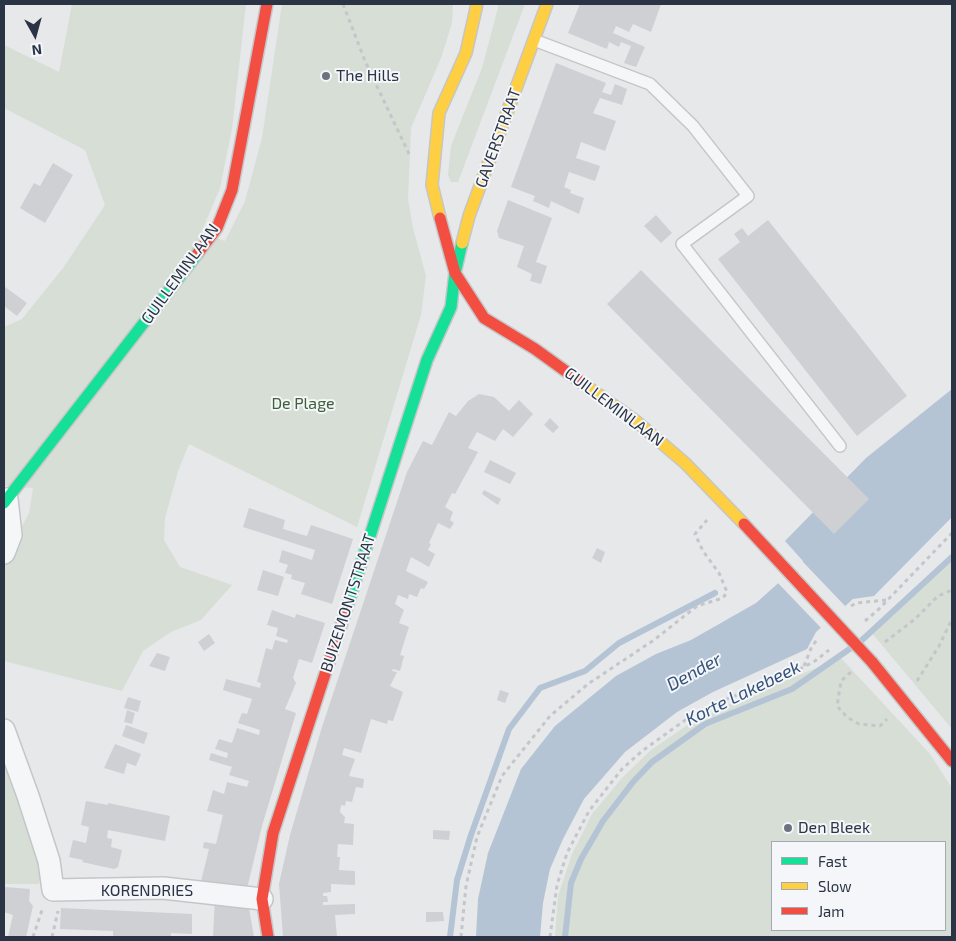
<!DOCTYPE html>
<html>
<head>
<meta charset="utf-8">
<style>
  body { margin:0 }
  #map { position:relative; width:956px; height:941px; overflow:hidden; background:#e6e8ea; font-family:"Exo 2",sans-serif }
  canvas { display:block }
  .frame { position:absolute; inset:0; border:5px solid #2b3445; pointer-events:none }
  .legend { position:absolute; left:771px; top:841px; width:175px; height:90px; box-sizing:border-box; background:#f4f6f9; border:1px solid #a4a8b1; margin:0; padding:6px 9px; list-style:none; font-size:15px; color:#2b3445 }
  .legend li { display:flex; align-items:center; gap:10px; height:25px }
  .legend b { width:25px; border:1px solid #a4a8b1 }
  .north { position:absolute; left:10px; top:10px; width:50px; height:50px; -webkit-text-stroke:4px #f4f6f9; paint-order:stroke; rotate:173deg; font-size:14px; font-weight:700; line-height:20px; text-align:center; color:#2b3445 }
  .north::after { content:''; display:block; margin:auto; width:18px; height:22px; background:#2b3445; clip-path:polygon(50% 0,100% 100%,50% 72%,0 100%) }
</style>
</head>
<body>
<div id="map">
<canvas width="956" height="941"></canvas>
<div class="frame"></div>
<ul class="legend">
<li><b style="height:6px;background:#16e098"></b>Fast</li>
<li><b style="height:6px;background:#ffcf43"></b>Slow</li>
<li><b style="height:6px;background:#f24e42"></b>Jam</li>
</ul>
<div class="north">N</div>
</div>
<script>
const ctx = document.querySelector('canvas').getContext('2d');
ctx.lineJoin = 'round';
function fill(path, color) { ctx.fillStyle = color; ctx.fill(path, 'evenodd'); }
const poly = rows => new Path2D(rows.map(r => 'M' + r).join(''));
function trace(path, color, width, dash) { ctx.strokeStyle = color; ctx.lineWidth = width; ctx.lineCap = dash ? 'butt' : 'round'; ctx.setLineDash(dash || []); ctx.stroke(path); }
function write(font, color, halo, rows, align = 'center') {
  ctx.font = font + ' "Exo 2",sans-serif'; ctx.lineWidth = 4; ctx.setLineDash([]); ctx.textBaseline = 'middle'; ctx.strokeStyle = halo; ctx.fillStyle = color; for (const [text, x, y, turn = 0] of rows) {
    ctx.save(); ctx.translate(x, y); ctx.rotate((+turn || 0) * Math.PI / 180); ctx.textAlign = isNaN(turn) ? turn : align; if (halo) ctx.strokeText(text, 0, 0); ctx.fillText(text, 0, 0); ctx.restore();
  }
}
fill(poly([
  [72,4,246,4,232,129,220,188,201,233,225,241,245,201,262,138,282,4,453,4,452,23,441,58,411,128,408,199,413,228,426,276,421,315,357,527,189,444,178,471,165,518,164,540,180,567,232,585,201,620,171,632,143,651,122,691,4,661,4,560,29,513,33,488,4,486,4,327,22,319,63,268,105,205,85,150,4,108,4,45,59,72],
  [498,4,525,4,458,182,451,182,448,175,451,146,482,68,498,8],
  [952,557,952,729,871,632],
  [841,658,930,754,952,788,952,937,555,937,558,896,572,854,592,814,622,778,651,750,689,724,742,698],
  [772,842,945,842,945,930,772,930],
  [4,759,41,864,39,884,4,884]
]), '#d6ded6');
fill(poly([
  [952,389,952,517,874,596,853,599,816,632,807,649,713,692,677,712,625,752,584,799,563,839,550,869,543,903,540,937,476,937,478,899,488,853,521,769,555,726,616,676,656,654,691,640,756,603,803,561,785,541,866,458]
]), '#b4c4d5');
fill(poly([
  [783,541,847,608,823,630,776,581,800,561]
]), '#e6e8ea');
trace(poly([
  [861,641,952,557],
  [450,937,457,880,471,835,509,729,540,688,585,671,619,643,715,593],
  [565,937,571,883,581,859,603,821,633,782,652,762,705,724,792,689,851,648]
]), '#b4c4d5', 6);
fill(poly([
  [580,4,661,4,651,32,633,24,629,32,616,26,613,33,645,47,636,67,624,63,631,46,621,42,619,47,609,42,607,49,568,33],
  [556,63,606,83,602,92,611,95,615,84,627,89,622,105,600,98,593,113,616,121,605,151,581,142,576,158,600,166,595,181,569,172,564,187,571,190,570,193,584,198,579,214,551,201,549,208,533,201,535,196,511,187],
  [53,163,73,175,45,223,20,208,34,183,40,186],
  [508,200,552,218,536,262,547,266,541,284,530,281,532,274,517,267,524,246,499,238,497,231],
  [656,215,672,233,661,243,644,226],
  [768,220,907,396,857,436,718,259,740,242,734,234,742,228,748,236],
  [641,270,869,499,834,534,607,304],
  [5,287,27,303,17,316,4,306],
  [479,394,494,397,509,411,519,400,533,414,513,437,503,429,495,441,477,432,468,448,478,452,455,494,452,493,445,507,453,512,450,520,454,523,450,529,438,523,429,543,431,544,428,550,435,554,429,567,411,557,406,571,428,582,424,589,421,588,417,597,409,594,408,599,398,595,395,604,404,610,399,623,409,627,400,655,404,656,400,671,393,669,392,671,397,672,390,686,403,692,401,698,393,721,388,720,387,724,371,719,361,753,344,748,342,755,355,759,349,776,364,779,363,788,356,787,352,802,346,801,345,806,341,805,340,812,345,817,344,823,354,824,353,845,338,844,337,857,340,857,339,870,355,871,355,885,331,884,331,892,323,893,323,896,327,896,328,902,323,902,323,905,355,904,355,914,335,915,337,937,283,937,279,884,290,835,322,727,407,472,423,441,432,445,449,412,456,416,468,401],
  [550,418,559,427,553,433,544,425],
  [490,460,516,473,510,484,484,472],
  [484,490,501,499,498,505,482,494],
  [249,508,285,520,283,529,307,536,311,525,353,539,332,604,301,594,305,583,291,579,292,575,285,573,288,565,279,562,282,550,312,560,315,550,243,527],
  [597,548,605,552,601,563,592,558],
  [263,570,284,577,278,596,257,590],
  [272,610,295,618,296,614,325,623,312,663,299,659,293,678,296,683,285,709,296,713,262,826,246,893,200,885,209,849,203,848,204,842,216,844,223,815,207,811,213,790,224,794,227,782,247,787,249,781,229,775,232,767,209,760,211,753,227,758,228,753,215,749,219,739,232,743,237,728,259,735,260,730,238,723,242,713,247,714,252,699,223,690,226,679,260,688,261,683,257,682,266,648,272,650,275,640,287,643,288,640,276,636,278,628,267,625],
  [209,634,215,643,204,651,198,642],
  [157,653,170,657,165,671,149,666],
  [500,690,509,693,505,703,497,700],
  [128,697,141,701,138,712,124,708],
  [127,710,135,713,132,724,124,722],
  [126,725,148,733,144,744,122,736],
  [115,744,141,754,136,766,127,763,124,774,104,768],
  [86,801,108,805,108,803,170,816,165,841,108,830,107,838,112,839,111,847,122,850,118,867,114,869,82,862,83,860,69,857,73,840,86,843,89,827,81,825],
  [433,830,450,831,449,840,433,839],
  [4,887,30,889,29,901,33,906,26,937,8,937,13,915,4,912],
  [215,897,249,908,254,937,213,937],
  [61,908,192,914,192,934,171,933,171,937,113,937,113,931,60,929],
  [426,912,443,912,444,921,426,922]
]), '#ced0d3');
const lane = poly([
  [534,40,650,84,693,126,748,196,682,244,840,446]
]);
const street = poly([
  [4,553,11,535,7,499],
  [4,730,28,796,49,861,53,890,163,888,262,899]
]);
const fast = poly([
  [4,503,198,253],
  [345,613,427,360,451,307,455,273,462,243]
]);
const slow = poly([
  [440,218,432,185,439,113,466,53,477,4],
  [462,243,469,216,547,4],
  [582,383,637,422,685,463,744,524]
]);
const jam = poly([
  [440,218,455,273,484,318,535,349,582,383],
  [198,253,217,228,232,190,267,4],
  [872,662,952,761],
  [268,937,262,899,273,833,345,613]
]);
trace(lane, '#c4c6c8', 14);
trace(street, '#c4c6c8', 24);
trace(fast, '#c4c6c8', 14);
trace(slow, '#c4c6c8', 14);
trace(jam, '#c4c6c8', 14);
trace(poly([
  [343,4,365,61,410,156],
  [851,606,856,603,886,600],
  [865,621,878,610,952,533],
  [885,642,915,619,938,596,952,590],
  [804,666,812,646,818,639],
  [851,672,841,681,837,706,847,717,859,724,880,726,887,719],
  [917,681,939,646,952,619],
  [33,937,43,907],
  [52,937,58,911],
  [461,937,466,886,477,837,502,776,550,716,588,684,654,640,697,606,723,598,727,592,719,573,703,551,695,534,707,520],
  [550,937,557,885,567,853,589,811,622,769,642,751,688,718,727,699,796,671,815,661,829,650]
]), '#c5c6ca', 3, [4, 4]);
trace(lane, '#f5f6f7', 11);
trace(street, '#f5f6f7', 21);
trace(fast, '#16e098', 11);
trace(slow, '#ffcf43', 11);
trace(jam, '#f24e42', 11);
const jamBridge = poly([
  [744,524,872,662]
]);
trace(jamBridge, '#c4c6c8', 14, []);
trace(jamBridge, '#f24e42', 11);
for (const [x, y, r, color] of [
  [326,76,5,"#6c737f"],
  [788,828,5,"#6c737f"]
]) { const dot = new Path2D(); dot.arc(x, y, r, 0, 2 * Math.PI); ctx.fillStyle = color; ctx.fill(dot); trace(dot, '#f4f6f9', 2); }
write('16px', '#2b3445', '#f4f6f9', [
  ["The Hills",336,76],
  ["Den Bleek",798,828]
], 'left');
write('16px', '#2b3445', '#f4f6f9', [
  ["GAVERSTRAAT",498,138,-70],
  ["GUILLEMINLAAN",180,274,-54],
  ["GUILLEMINLAAN",614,407,37],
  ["BUIZEMONTSTRAAT",348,603,-72],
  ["KORENDRIES",147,891]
]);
write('16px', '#3f6138', '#f4f6f9', [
  ["De Plage",303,404]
]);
write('italic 18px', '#34527a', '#f4f6f9', [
  ["Dender",694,672,-29],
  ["Korte Lakebeek",743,693,-26]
]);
</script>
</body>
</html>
